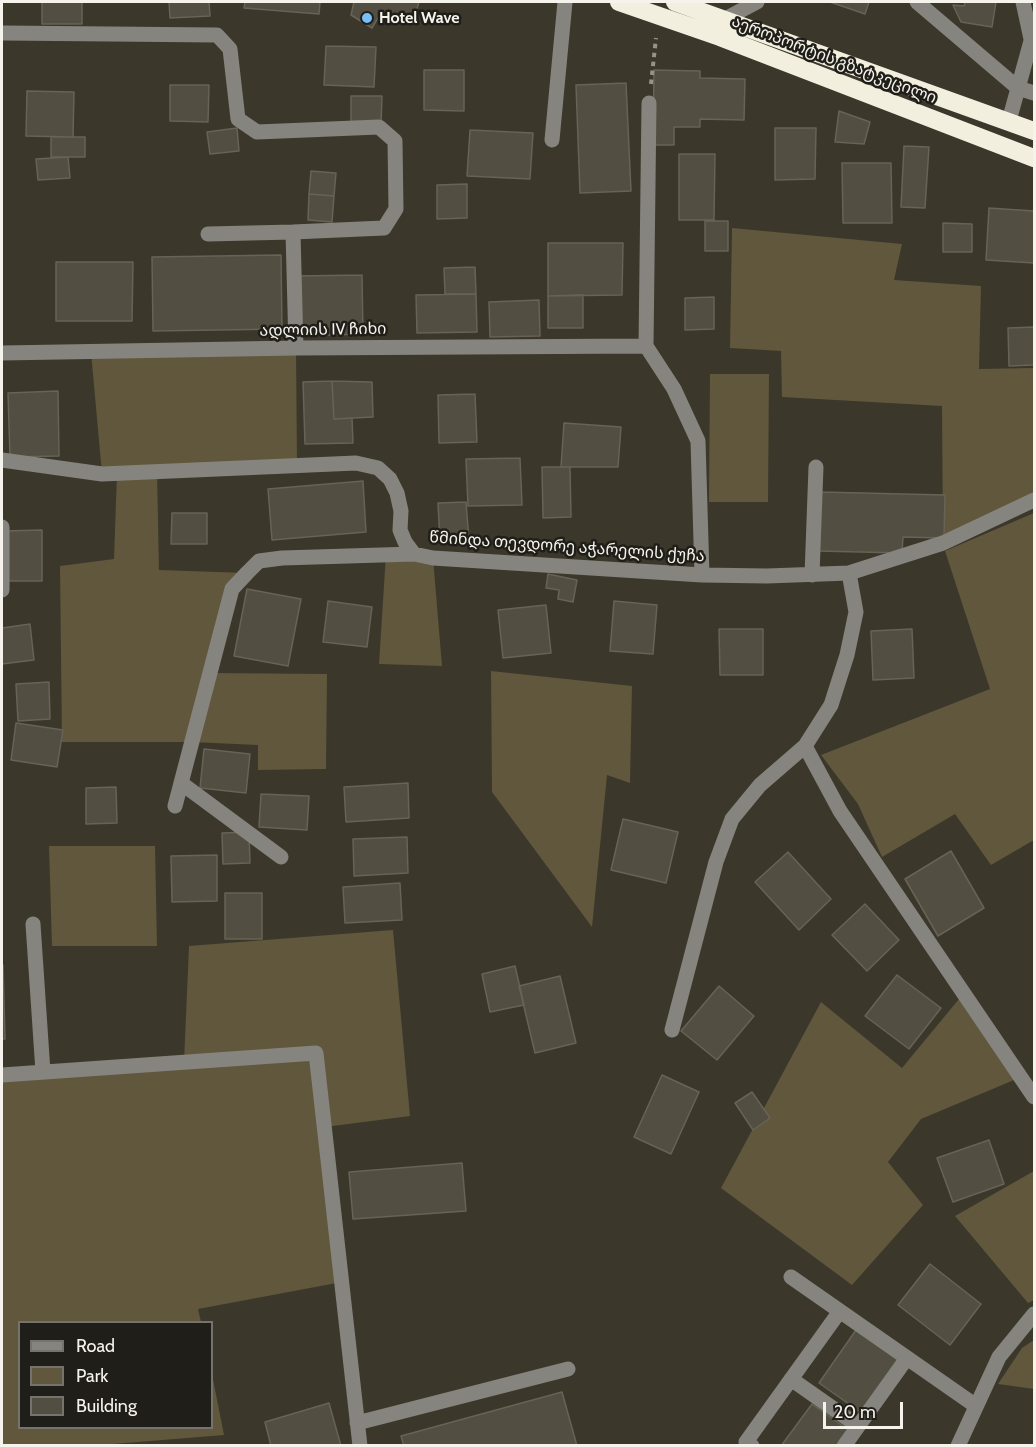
<!DOCTYPE html>
<html>
<head>
<meta charset="utf-8">
<style>
  body { margin:0 }
  #map { position:relative; width:1036px; height:1447px; overflow:hidden; background:#3b372b; font-family:Cabin,sans-serif }
  canvas { display:block }
  .frame { position:absolute; inset:0; border:3px solid #f5f3eb; pointer-events:none }
  .legend { position:absolute; left:18px; top:1321px; width:195px; height:108px; box-sizing:border-box; background:#201e19; border:2px solid #75736d; margin:0; padding:8px 10px; list-style:none; font-size:18px; color:#f5f3eb }
  .legend li { display:flex; align-items:center; gap:12px; height:30px }
  .legend b { width:30px; border:2px solid #75736d }
  .scale { position:absolute; left:823px; top:1402px; width:80px; height:27px; box-sizing:border-box; border:3px solid #f5f3eb; border-top:0; padding-left:8px; font-size:18px; line-height:21px; white-space:nowrap; color:#f5f3eb; -webkit-text-stroke:4px #201e19; paint-order:stroke }
</style>
</head>
<body>
<div id="map">
<canvas width="1036" height="1447"></canvas>
<div class="frame"></div>
<ul class="legend">
<li><b style="height:8px;background:#86847e"></b>Road</li>
<li><b style="height:16px;background:#60573c"></b>Park</li>
<li><b style="height:16px;background:#524f42"></b>Building</li>
</ul>
<div class="scale">20 m</div>
</div>
<script>
const ctx = document.querySelector('canvas').getContext('2d');
ctx.lineJoin = 'round';
function fill(path, color) { ctx.fillStyle = color; ctx.fill(path, 'evenodd'); }
const poly = rows => new Path2D(rows.map(r => 'M' + r).join(''));
function trace(path, color, width, dash) { ctx.strokeStyle = color; ctx.lineWidth = width; ctx.lineCap = dash ? 'butt' : 'round'; ctx.setLineDash(dash || []); ctx.stroke(path); }
function write(font, color, halo, rows, align = 'center') {
  ctx.font = font + ' Cabin,"Noto Sans Georgian",sans-serif'; ctx.lineWidth = 5; ctx.setLineDash([]); ctx.textBaseline = 'middle'; ctx.strokeStyle = halo; ctx.fillStyle = color; for (const [text, x, y, turn = 0] of rows) {
    ctx.save(); ctx.translate(x, y); ctx.rotate((+turn || 0) * Math.PI / 180); ctx.textAlign = isNaN(turn) ? turn : align; if (halo) ctx.strokeText(text, 0, 0); ctx.fillText(text, 0, 0); ctx.restore();
  }
}
fill(poly([
  [732,228,902,244,894,280,981,286,979,369,1034,368,1034,500,943,543,942,406,782,397,781,351,730,348],
  [296,348,297,464,157,471,159,570,247,573,232,589,210,673,327,674,326,769,258,770,258,745,192,742,62,742,60,566,114,559,117,474,102,474,91,352],
  [710,374,769,374,768,502,709,502],
  [1034,513,1034,840,991,865,955,814,882,857,858,804,821,755,990,689,945,551],
  [386,554,433,558,442,666,379,664],
  [491,671,632,686,630,783,607,775,592,927,492,792],
  [49,846,155,846,157,946,52,946],
  [393,930,410,1116,325,1127,342,1282,198,1309,201,1322,20,1322,20,1428,212,1428,212,1374,224,1435,101,1445,2,1446,2,1075,184,1062,189,946],
  [959,999,1014,1080,921,1119,888,1162,923,1205,852,1285,721,1188,821,1002,902,1068],
  [1034,1171,1034,1300,1028,1303,955,1216],
  [1034,1340,1034,1389,998,1384,1022,1348]
]), '#60573c');
const building = poly([
  [42,2,82,2,82,24,42,24,42,2],
  [169,2,209,2,210,16,170,18,169,2],
  [245,2,320,2,319,14,244,8,245,2],
  [354,2,419,2,413,22,382,11,372,28,351,15,354,2],
  [830,2,869,2,865,14,830,2],
  [965,2,996,2,992,27,961,22,953,5,964,6,965,2],
  [326,46,376,47,374,87,324,85,326,46],
  [424,70,464,70,464,111,424,110,424,70],
  [654,70,700,71,700,78,745,79,744,120,700,119,700,127,674,127,674,145,653,145,654,70],
  [626,83,631,191,580,193,576,85,626,83],
  [170,85,209,85,208,122,170,121,170,85],
  [27,91,74,92,73,137,26,136,27,91],
  [351,96,382,96,381,125,351,125,351,96],
  [839,111,870,122,864,144,835,142,839,111],
  [237,128,239,151,210,154,207,132,237,128],
  [775,128,816,128,815,179,775,180,775,128],
  [470,130,533,133,530,179,467,176,470,130],
  [51,137,85,137,85,157,51,157,51,137],
  [904,146,929,147,925,208,901,207,904,146],
  [679,154,715,154,714,220,679,220,679,154],
  [68,157,70,178,38,180,36,159,68,157],
  [842,163,891,163,892,223,843,223,842,163],
  [311,171,336,173,334,196,309,194,311,171],
  [467,184,467,218,437,219,437,185,467,184],
  [309,194,334,196,332,222,308,220,309,194],
  [989,208,1034,211,1034,263,986,260,989,208],
  [705,221,728,221,728,251,705,251,705,221],
  [943,223,972,224,972,252,943,252,943,223],
  [548,243,623,243,622,295,548,296,548,243],
  [281,255,282,329,153,331,152,257,281,255],
  [56,262,133,262,132,321,56,321,56,262],
  [475,267,476,294,445,294,444,268,475,267],
  [362,275,363,334,297,336,296,276,362,275],
  [476,294,477,332,417,333,416,295,476,294],
  [583,295,583,328,548,328,548,296,583,295],
  [714,297,714,329,685,330,685,298,714,297],
  [539,300,540,336,490,337,489,302,539,300],
  [1034,327,1034,365,1009,366,1008,328,1034,327],
  [332,381,372,382,373,417,334,419,332,381],
  [332,381,334,419,352,418,353,443,305,444,303,382,332,381],
  [58,391,59,456,10,457,8,393,58,391],
  [475,394,477,442,439,443,438,395,475,394],
  [564,423,621,427,618,467,561,467,564,423],
  [520,458,522,505,468,506,466,459,520,458],
  [542,467,570,467,571,517,543,518,542,467],
  [363,481,366,532,272,540,268,489,363,481],
  [820,492,945,495,944,538,903,537,902,553,818,551,820,492],
  [466,502,469,540,440,542,438,503,466,502],
  [172,513,207,513,207,544,171,544,172,513],
  [42,530,42,581,4,581,4,531,42,530],
  [548,574,577,580,573,602,558,599,559,590,546,588,548,574],
  [247,589,301,599,288,666,234,656,247,589],
  [328,601,372,607,367,647,323,642,328,601],
  [614,601,657,605,653,654,610,651,614,601],
  [546,605,551,653,503,658,498,610,546,605],
  [30,624,34,660,2,664,2,628,30,624],
  [719,629,763,629,763,675,720,675,719,629],
  [912,629,914,678,873,680,871,631,912,629],
  [49,682,50,719,18,721,16,684,49,682],
  [16,723,63,730,57,767,11,760,16,723],
  [204,749,250,754,246,793,200,788,204,749],
  [408,783,409,818,346,822,344,787,408,783],
  [116,787,117,823,86,824,86,788,116,787],
  [261,794,309,796,307,830,259,827,261,794],
  [623,819,678,832,666,883,611,870,623,819],
  [249,832,250,863,223,864,222,833,249,832],
  [407,837,408,873,354,876,353,839,407,837],
  [951,851,984,908,938,936,905,879,951,851],
  [788,852,831,899,799,930,755,882,788,852],
  [217,855,217,901,172,902,171,856,217,855],
  [400,883,402,920,345,923,343,887,400,883],
  [225,893,262,893,262,939,225,939,225,893],
  [865,904,899,940,867,971,832,935,865,904],
  [2,965,3,965,5,1039,2,1039,2,965],
  [515,966,524,1005,490,1012,482,974,515,966],
  [897,975,941,1008,909,1049,865,1016,897,975],
  [560,976,576,1043,535,1053,519,986,560,976],
  [719,986,754,1016,717,1060,681,1031,719,986],
  [662,1075,699,1092,671,1154,634,1137,662,1075],
  [752,1092,770,1118,753,1130,735,1103,752,1092],
  [989,1140,1004,1184,953,1202,937,1158,989,1140],
  [462,1163,466,1211,353,1219,349,1172,462,1163],
  [930,1264,981,1304,950,1345,898,1305,930,1264],
  [856,1330,901,1361,863,1414,819,1383,856,1330],
  [562,1392,577,1446,404,1446,401,1436,562,1392],
  [329,1403,341,1446,271,1446,265,1422,329,1403],
  [812,1404,851,1432,842,1446,781,1446,812,1404]
]);
fill(building, '#524f42');
trace(building, '#676356', 1.5);
trace(poly([
  [651,84,656,38]
]), '#969389', 4, [4.5, 4.5]);
trace(poly([
  [917,2,1018,88,1034,93],
  [1023,2,1031,39],
  [725,19,757,2],
  [2,33,217,35,230,49,238,119,257,132,379,127,395,141,396,209,384,228,293,232,296,348],
  [649,103,646,346,674,389,698,441,702,575],
  [1009,121,1034,30],
  [552,140,565,2],
  [208,234,293,232],
  [2,353,296,348,646,346],
  [2,460,102,474,356,463,378,468,390,479,397,493,401,511,400,530,405,542,414,554,433,558,702,575,767,576,849,573,943,543,1034,500],
  [2,527,2,590],
  [849,573,856,612,847,655,831,705,805,746,840,811,1034,1097],
  [812,575,816,467],
  [181,783,281,857],
  [175,806,232,589,247,573,259,561,282,558,414,554],
  [33,924,43,1072],
  [672,1030,716,862,732,819,760,785,805,746],
  [2,1075,316,1053,360,1446],
  [791,1277,976,1406],
  [791,1379,858,1426],
  [357,1423,568,1369],
  [752,1446,746,1442,840,1311],
  [844,1446,907,1358],
  [958,1446,999,1357,1034,1314]
]), '#86847e', 15);
trace(poly([
  [619,2,720,37,1034,158],
  [675,2,1034,131]
]), '#f3efdf', 18);
for (const [x, y, r, color] of [
  [367,18,6,"#78bff7"]
]) { const dot = new Path2D(); dot.arc(x, y, r, 0, 2 * Math.PI); ctx.fillStyle = color; ctx.fill(dot); trace(dot, '#201e19', 2); }
write('bold 16px', '#f5f3eb', '#201e19', [
  ["Hotel Wave",379,18]
], 'left');
write('16px', '#f5f3eb', '#201e19', [
  ["აეროპორტის გზატკეცილი",834,60,21],
  ["ადლიის IV ჩიხი",323,330,-1],
  ["წმინდა თევდორე აჭარელის ქუჩა",567,547,4]
]);
</script>
</body>
</html>
